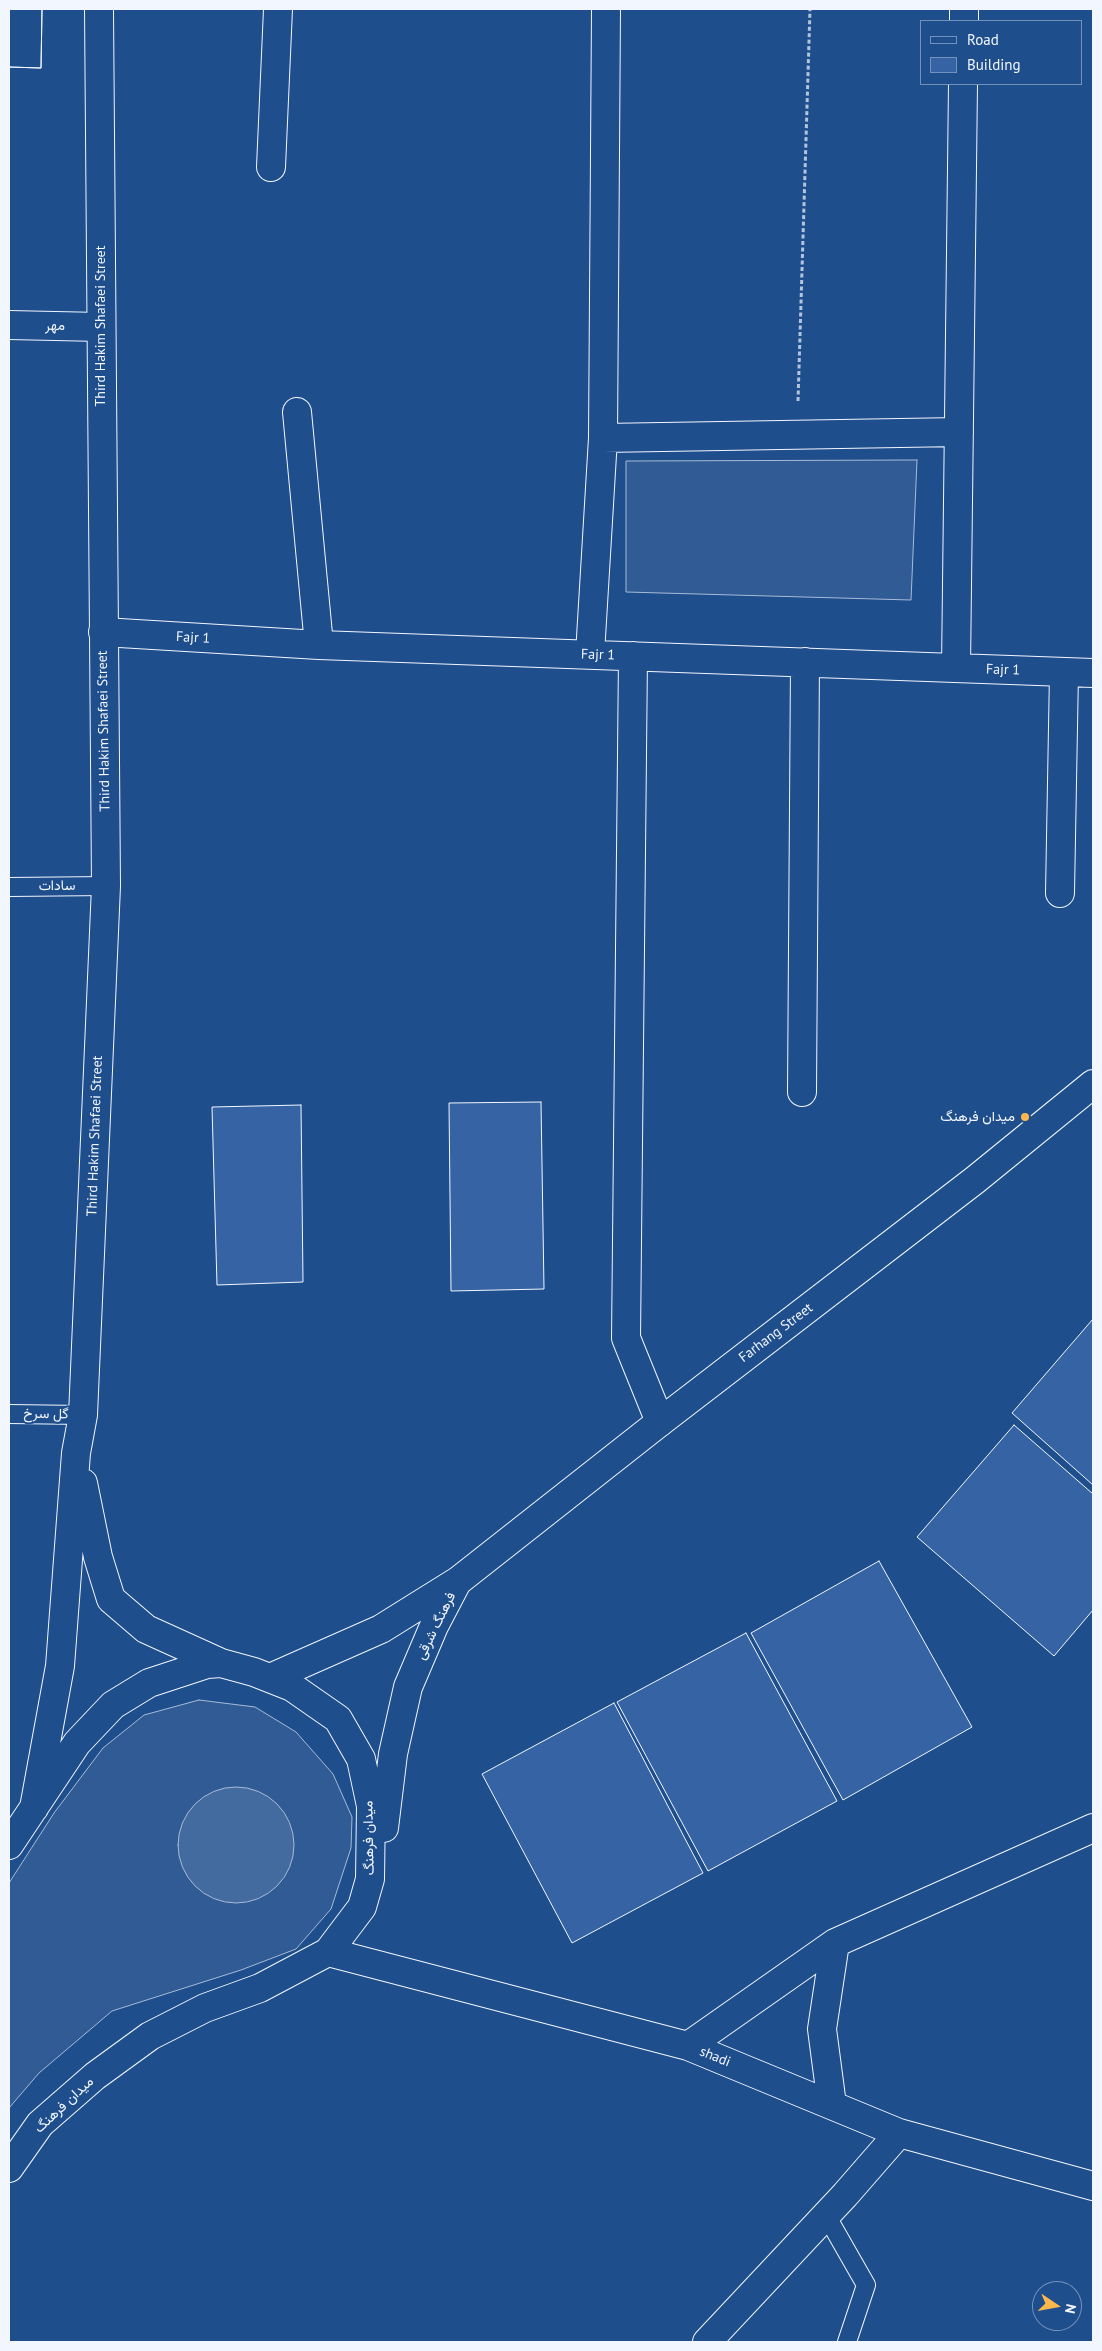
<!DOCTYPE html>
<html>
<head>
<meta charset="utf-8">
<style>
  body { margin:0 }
  #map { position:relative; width:1102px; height:2351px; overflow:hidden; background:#1f4e8c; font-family:"PT Sans",sans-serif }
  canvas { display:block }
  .frame { position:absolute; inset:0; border:10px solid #f2f6ff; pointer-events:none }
  .legend { position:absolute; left:920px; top:20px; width:162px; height:65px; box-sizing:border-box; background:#1f4e8c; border:1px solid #7391ba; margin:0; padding:6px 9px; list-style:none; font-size:15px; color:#f2f6ff }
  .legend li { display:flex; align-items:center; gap:10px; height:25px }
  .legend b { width:25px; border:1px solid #7391ba }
  .north { position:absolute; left:1032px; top:2281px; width:50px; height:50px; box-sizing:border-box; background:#1f4e8c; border:1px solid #7391ba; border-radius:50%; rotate:102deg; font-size:14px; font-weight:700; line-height:20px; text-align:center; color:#f2f6ff }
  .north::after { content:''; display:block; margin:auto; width:18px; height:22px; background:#ffb74d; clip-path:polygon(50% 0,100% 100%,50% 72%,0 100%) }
</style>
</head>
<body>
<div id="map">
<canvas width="1102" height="2351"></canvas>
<div class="frame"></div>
<ul class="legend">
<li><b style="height:6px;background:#1f4e8c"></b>Road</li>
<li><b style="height:14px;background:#3563a3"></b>Building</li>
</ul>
<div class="north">N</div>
</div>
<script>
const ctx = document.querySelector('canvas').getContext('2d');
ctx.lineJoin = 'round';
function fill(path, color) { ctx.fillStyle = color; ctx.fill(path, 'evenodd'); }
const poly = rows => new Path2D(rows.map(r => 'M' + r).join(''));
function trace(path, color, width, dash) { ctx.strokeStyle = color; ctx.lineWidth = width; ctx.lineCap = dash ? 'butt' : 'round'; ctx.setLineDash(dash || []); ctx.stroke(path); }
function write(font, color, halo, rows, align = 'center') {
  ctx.font = font + ' "PT Sans",Vazirmatn,sans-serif'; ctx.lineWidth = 4; ctx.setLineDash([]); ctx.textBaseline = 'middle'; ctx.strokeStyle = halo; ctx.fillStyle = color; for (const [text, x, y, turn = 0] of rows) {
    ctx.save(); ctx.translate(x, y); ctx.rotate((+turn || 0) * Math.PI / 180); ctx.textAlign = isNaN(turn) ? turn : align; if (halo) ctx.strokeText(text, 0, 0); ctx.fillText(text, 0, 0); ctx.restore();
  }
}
const built = poly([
  [917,460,911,600,626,592,626,461,917,460],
  [199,1700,255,1707,296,1732,333,1774,352,1817,351,1848,331,1909,296,1949,241,1970,112,2011,39,2073,9,2108,9,1883,54,1813,103,1748,144,1715,199,1700]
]);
fill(built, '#305b95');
trace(built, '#a8bbd7', 1);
const water = poly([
  '178 1845a58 58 0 1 1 116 0a58 58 0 1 1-116 0Z'
]);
fill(water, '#446ba0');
trace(water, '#a8bbd7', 1);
const building = poly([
  [9,9,42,9,41,68,9,67,9,9],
  [9,9,42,9,41,68,9,67,9,9],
  [541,1102,544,1289,451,1291,449,1103,541,1102],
  [301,1105,303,1282,217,1285,212,1107,301,1105],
  [1093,1319,1093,1485,1012,1413,1093,1319],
  [1014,1425,1093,1494,1093,1610,1054,1656,917,1537,1014,1425],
  [879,1561,972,1727,843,1800,751,1633,879,1561],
  [746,1633,837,1801,708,1871,617,1702,746,1633],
  [614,1703,703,1873,572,1943,482,1774,614,1703]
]);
fill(building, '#3563a3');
trace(building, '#f2f6ff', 1);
const lane = poly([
  [9,887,106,886],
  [9,1414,83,1415],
  [826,2215,866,2285,847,2342]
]);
const street = poly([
  [964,21,964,9],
  [271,167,278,9],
  [9,325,101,327],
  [297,412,319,645],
  [603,438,606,9],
  [103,632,319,645,1093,673],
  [590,654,603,438,959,432],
  [633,656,626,1338,660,1422],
  [956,668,963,84],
  [1060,893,1064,672],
  [802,1092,805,662],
  [328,1952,688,2046,899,2133,1093,2186],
  [688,2046,835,1943,1093,1828],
  [832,2105,822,2029,835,1943],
  [707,2342,845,2195,899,2133]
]);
const secondary = poly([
  [83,1483,98,1557,111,1599,146,1629,221,1663],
  [270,1678,381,1629,458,1581,660,1422,975,1180,1093,1084],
  [34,1808,60,1666,76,1453,83,1415,106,886,99,9],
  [384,1828,393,1754,408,1687,434,1626,457,1582],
  [9,1845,77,1743,113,1705,149,1683,207,1664,221,1663,254,1672,292,1687,338,1719,361,1759,371,1806,370,1879,362,1907,328,1952,260,1988,205,2008,150,2036,95,2076,40,2124,9,2168]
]);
trace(lane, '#f2f6ff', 20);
trace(street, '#f2f6ff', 30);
trace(secondary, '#f2f6ff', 30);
trace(poly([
  [798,401,810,9]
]), '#b3c4dc', 3, [4, 2.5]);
trace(lane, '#1f4e8c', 18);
trace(street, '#1f4e8c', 28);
trace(secondary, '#1f4e8c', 28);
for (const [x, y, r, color] of [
  [1025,1117,5,"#ffb74d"]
]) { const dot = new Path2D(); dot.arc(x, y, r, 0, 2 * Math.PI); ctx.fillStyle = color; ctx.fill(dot); trace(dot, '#1f4e8c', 2); }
write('14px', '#f2f6ff', '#1f4e8c', [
  ["مهر",55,326],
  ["Third Hakim Shafaei Street",101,326,-90],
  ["Fajr 1",193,638,3],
  ["Fajr 1",598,655,2],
  ["Fajr 1",1003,670,2],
  ["Third Hakim Shafaei Street",104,731,-91],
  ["سادات",57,886,-1],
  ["Third Hakim Shafaei Street",95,1136,-88],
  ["Farhang Street",776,1333,-37],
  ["گل سرخ",46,1414,1],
  ["فرهنگ شرقی",436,1626,-64],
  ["میدان فرهنگ",369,1838,-91],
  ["shadi",715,2057,22],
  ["میدان فرهنگ",64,2105,-43]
]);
write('14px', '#f2f6ff', '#1f4e8c', [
  ["میدان فرهنگ",1015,1117]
], 'right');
</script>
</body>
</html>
